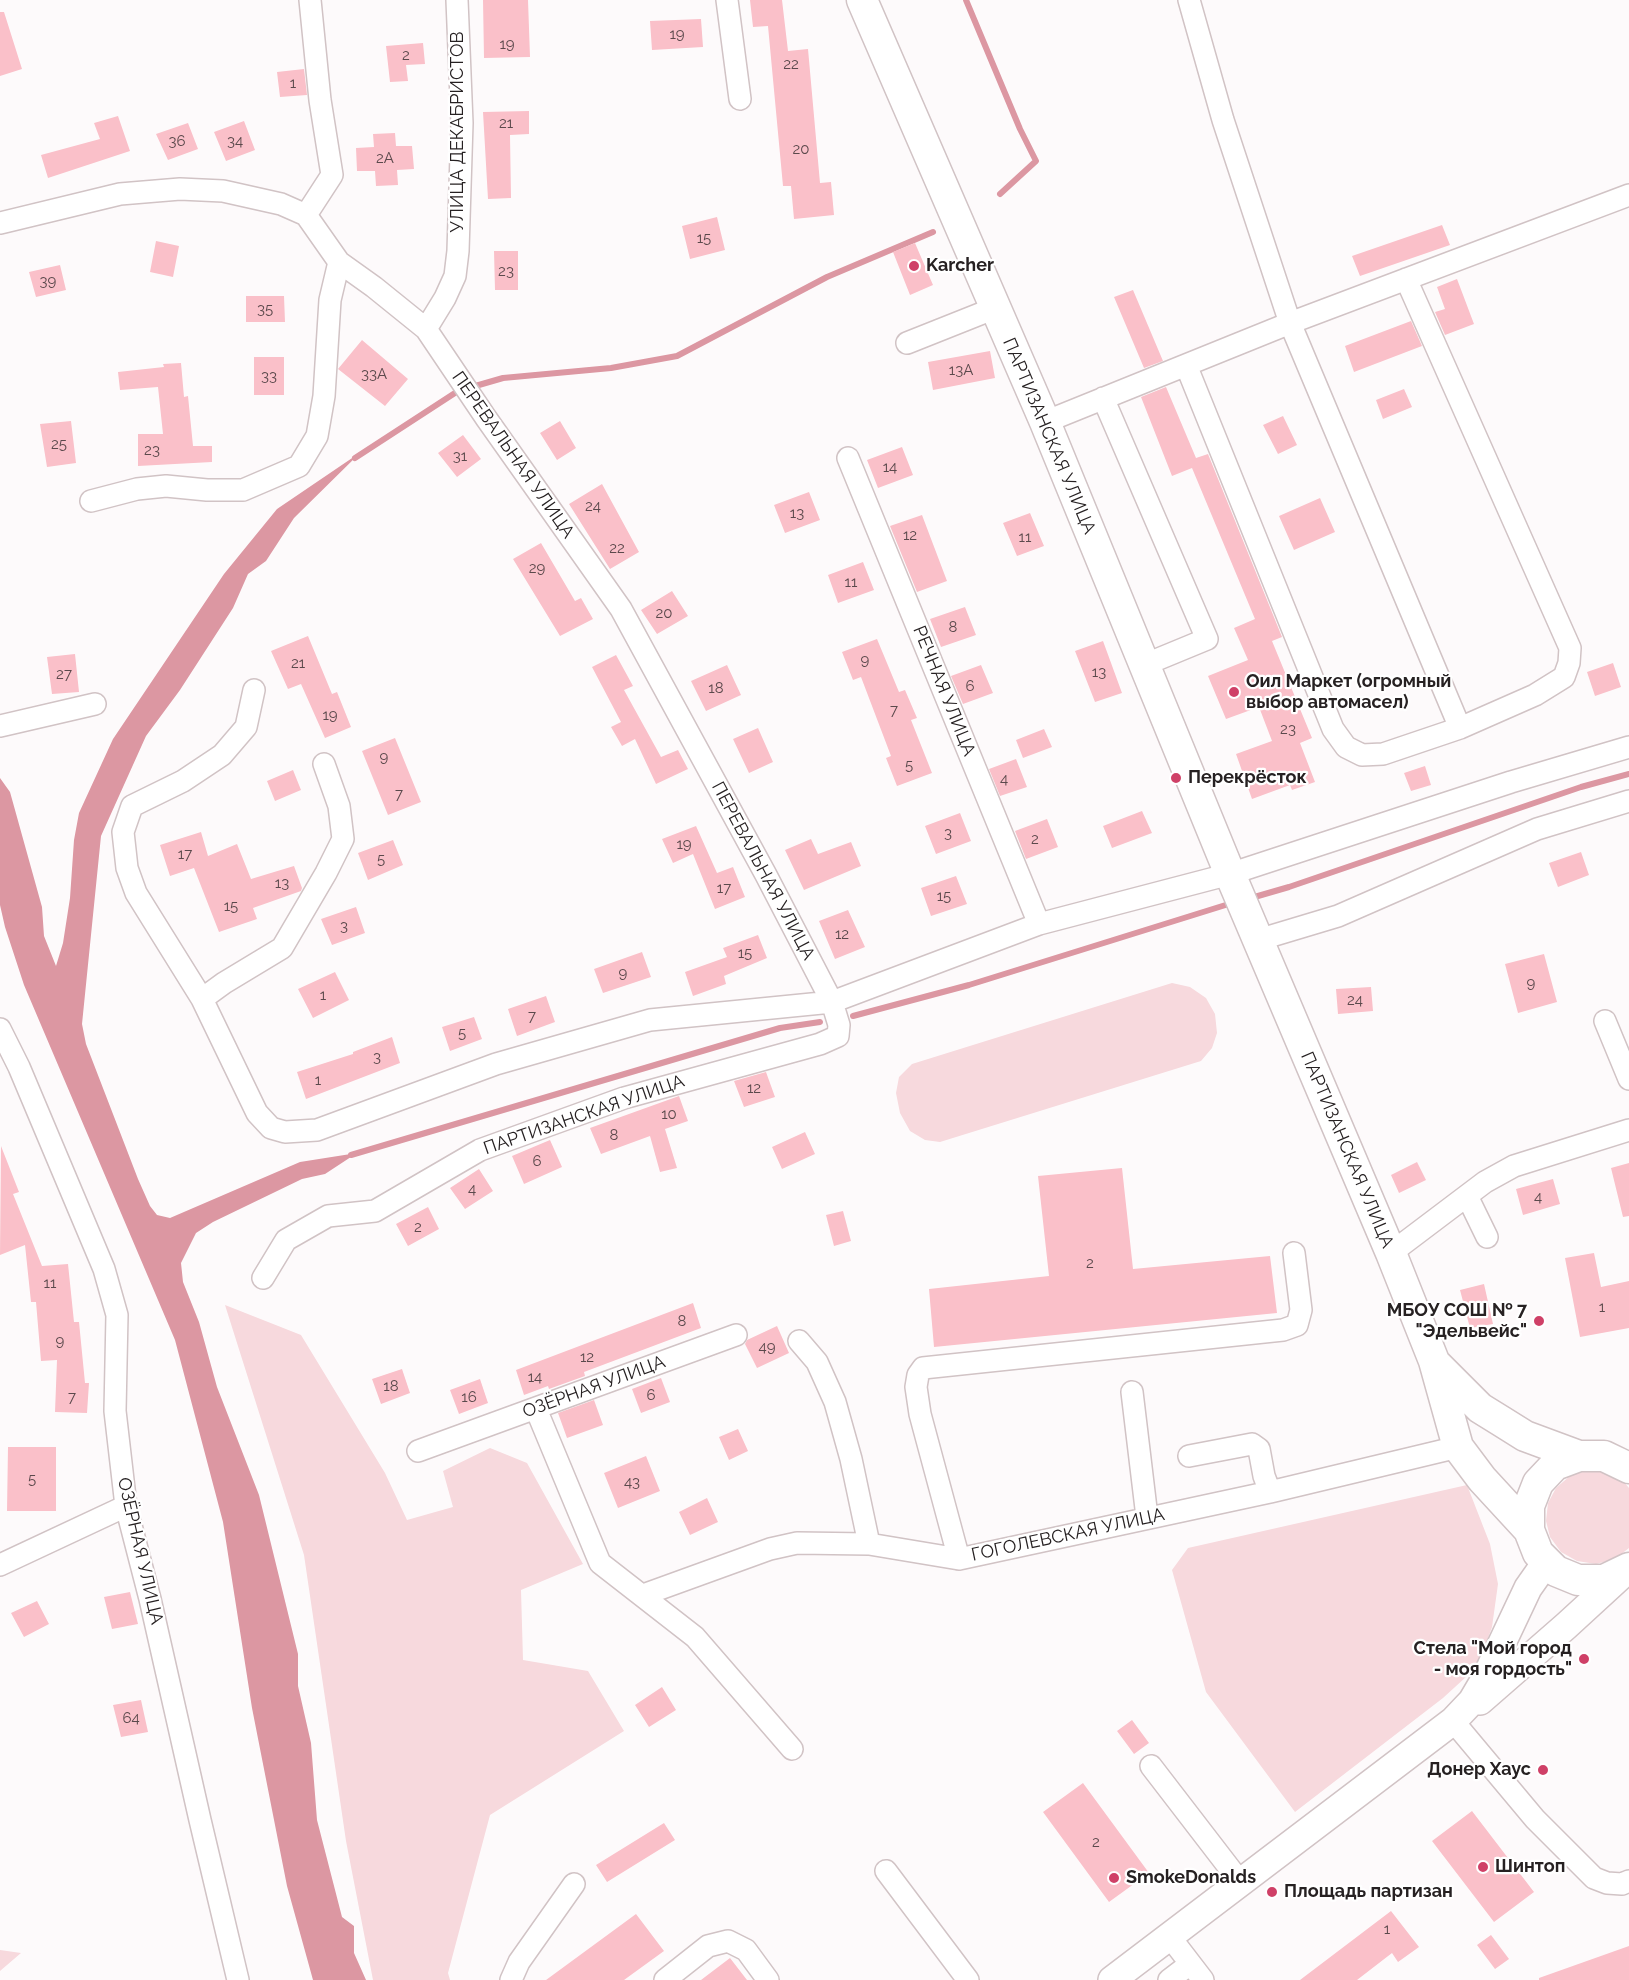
<!DOCTYPE html>
<html>
<head>
<meta charset="utf-8">
<style>
  body { margin:0 }
  canvas { display:block; background:#fdfafb }
</style>
</head>
<body>
<canvas width="1629" height="1980"></canvas>
<script>
const ctx = document.querySelector('canvas').getContext('2d');
ctx.lineJoin = 'round';
function fill(path, color) { ctx.fillStyle = color; ctx.fill(path, 'evenodd'); }
const poly = rows => new Path2D(rows.map(r => 'M' + r).join(''));
function trace(path, color, width, dash) { ctx.strokeStyle = color; ctx.lineWidth = width; ctx.lineCap = dash ? 'butt' : 'round'; ctx.setLineDash(dash || []); ctx.stroke(path); }
function write(font, color, halo, rows, align = 'center') {
  ctx.font = font + ' Raleway,sans-serif'; ctx.lineWidth = 4.5; ctx.setLineDash([]); ctx.textBaseline = 'middle'; ctx.strokeStyle = halo; ctx.fillStyle = color; for (const [text, x, y, turn = 0] of rows) {
    ctx.save(); ctx.translate(x, y); ctx.rotate((+turn || 0) * Math.PI / 180); ctx.textAlign = isNaN(turn) ? turn : align; if (halo) ctx.strokeText(text, 0, 0); ctx.fillText(text, 0, 0); ctx.restore();
  }
}
fill(poly([
  [1172,983,1190,987,1206,998,1215,1014,1217,1033,1212,1048,1201,1061,940,1142,925,1140,910,1131,900,1113,896,1093,899,1077,912,1064],
  [225,1305,301,1335,385,1473,407,1520,453,1507,443,1471,490,1448,527,1463,583,1564,521,1590,523,1660,588,1671,624,1731,490,1815,448,1973,450,1980,373,1980,346,1841,304,1555],
  [1590,1470,1609,1473,1624,1482,1629,1488,1629,1548,1615,1559,1596,1564,1577,1561,1561,1552,1550,1537,1546,1521,1548,1503,1556,1488,1571,1475],
  [1467,1485,1490,1544,1498,1584,1492,1627,1478,1666,1443,1698,1295,1812,1206,1692,1172,1570,1188,1548],
  [0,1950,21,1953,0,1971]
]), '#f7d9dd');
fill(poly([
  [361,452,294,518,266,561,248,574,233,608,180,690,146,736,101,836,82,1024,86,1044,138,1179,150,1206,157,1215,170,1218,300,1162,357,1153,325,1174,302,1179,213,1222,196,1233,181,1263,183,1282,199,1322,217,1387,259,1495,298,1654,298,1686,311,1743,317,1820,342,1917,354,1926,354,1953,366,1980,313,1980,287,1886,252,1708,223,1522,175,1340,24,985,5,927,0,905,0,778,10,792,42,907,44,936,56,966,63,943,70,898,74,840,79,813,113,739,224,574,277,509]
]), '#dc97a2');
trace(poly([
  [966,0,1020,129,1036,161,1000,194],
  [355,458,458,391,503,378,611,368,677,356,827,277,933,232],
  [1251,898,1289,887,1581,787,1629,774],
  [853,1016,969,985,1232,903],
  [351,1155,780,1028,820,1022]
]), '#dc97a2', 6);
fill(poly([
  [483,0,528,0,530,57,484,58],
  [750,0,782,0,788,51,808,49,820,183,831,182,834,215,794,219,791,186,783,186,768,26,753,27],
  [0,12,4,12,22,69,0,76],
  [701,19,703,47,652,50,650,21],
  [423,43,425,64,406,65,408,81,390,82,386,46],
  [304,69,307,95,280,97,277,72],
  [529,111,529,134,510,135,511,198,488,199,483,112],
  [118,116,130,151,48,178,41,155,100,139,94,123],
  [244,121,255,150,226,161,214,132],
  [188,123,198,149,168,160,156,134],
  [395,133,396,146,412,146,414,169,397,170,398,185,376,186,375,171,357,171,356,148,374,147,373,134],
  [717,217,725,250,690,259,682,226],
  [1442,225,1450,245,1360,276,1352,256],
  [156,241,179,246,173,277,150,272],
  [915,243,933,285,910,295,893,252],
  [494,251,518,251,518,290,495,290],
  [60,265,66,290,36,297,29,272],
  [1457,279,1474,324,1445,335,1435,312,1445,309,1437,287],
  [1133,290,1163,361,1144,368,1114,297],
  [246,296,284,296,285,322,246,322],
  [1411,321,1422,346,1354,372,1345,346],
  [362,340,408,379,385,406,338,369],
  [990,351,995,378,933,390,928,362],
  [254,357,284,357,284,395,254,395],
  [181,363,184,397,188,396,193,446,212,446,212,462,138,466,138,434,163,434,158,387,120,390,118,372,164,367,163,364],
  [1166,387,1196,458,1208,454,1282,637,1272,641,1312,738,1300,743,1315,782,1292,790,1290,785,1252,799,1236,754,1272,741,1259,707,1226,719,1208,676,1248,660,1234,628,1255,619,1192,468,1172,476,1141,397],
  [1404,389,1412,407,1383,419,1376,400],
  [1283,416,1297,445,1278,454,1263,425],
  [71,421,76,463,47,467,40,424],
  [560,421,576,448,557,460,540,433],
  [463,435,481,459,457,477,438,453],
  [902,447,913,475,878,488,867,460],
  [602,484,639,552,610,569,569,504],
  [809,492,820,520,785,533,774,505],
  [1320,498,1335,532,1294,550,1279,516],
  [1030,513,1044,546,1017,556,1003,523],
  [922,515,947,581,917,592,890,526],
  [541,543,575,601,581,598,593,619,560,636,513,559],
  [863,562,874,590,838,603,828,575],
  [672,591,688,616,657,634,641,610],
  [965,607,976,635,941,647,930,619],
  [308,636,332,694,337,692,351,727,325,738,301,684,288,689,271,651],
  [877,639,899,692,905,690,917,718,911,720,932,773,897,786,886,758,891,756,861,677,853,680,842,652],
  [1103,641,1122,693,1095,702,1075,651],
  [75,654,79,692,52,694,47,657],
  [616,655,633,686,624,690,661,757,678,750,688,769,656,784,635,739,622,746,611,727,621,722,592,667],
  [1613,663,1621,687,1595,696,1587,672],
  [727,665,741,695,706,711,691,681],
  [981,665,993,693,963,704,951,676],
  [758,728,773,762,749,773,733,739],
  [1044,729,1052,747,1023,758,1016,740],
  [395,738,421,802,388,815,362,751],
  [1016,759,1027,787,1000,796,989,769],
  [1425,766,1431,785,1411,791,1404,773],
  [293,770,301,790,275,801,267,781],
  [1142,811,1152,833,1112,848,1103,826],
  [960,813,971,841,936,854,925,826],
  [1047,819,1058,847,1026,859,1015,831],
  [696,826,717,873,733,867,745,897,715,909,693,854,673,863,662,839],
  [201,832,208,856,237,844,251,879,294,866,302,888,301,891,253,908,257,919,219,932,194,868,170,876,160,845],
  [811,839,818,854,851,842,861,866,804,890,785,850],
  [393,840,403,865,368,880,358,853],
  [1581,852,1589,875,1558,887,1549,863],
  [956,876,967,904,931,916,921,888],
  [356,907,365,933,332,945,321,919],
  [848,910,865,947,835,959,819,921],
  [758,935,767,958,724,976,726,984,693,996,685,972,727,957,723,948],
  [642,952,651,977,603,993,594,969],
  [1544,954,1557,1002,1518,1013,1505,964],
  [335,972,349,1000,313,1018,298,989],
  [1371,987,1373,1011,1338,1014,1336,989],
  [546,996,555,1022,517,1036,508,1009],
  [474,1017,482,1039,450,1051,442,1027],
  [392,1037,400,1063,306,1099,297,1072,353,1054,353,1052],
  [766,1072,775,1097,744,1107,734,1081],
  [679,1096,688,1121,665,1129,677,1168,660,1172,650,1136,601,1154,590,1128],
  [805,1132,815,1154,782,1169,772,1147],
  [550,1140,562,1167,524,1184,512,1156],
  [1,1146,19,1192,13,1194,42,1266,68,1264,74,1322,79,1322,85,1383,89,1383,87,1413,55,1412,57,1360,41,1361,36,1302,31,1302,25,1245,0,1255],
  [1417,1162,1426,1180,1399,1193,1391,1175],
  [1629,1163,1629,1216,1623,1217,1611,1168],
  [1122,1168,1133,1269,1270,1256,1277,1313,934,1347,929,1289,1049,1276,1038,1176],
  [479,1169,493,1191,465,1209,450,1188],
  [1553,1179,1560,1204,1523,1215,1516,1189],
  [428,1207,439,1229,408,1246,396,1224],
  [843,1211,851,1241,834,1246,826,1215],
  [1594,1253,1601,1287,1629,1281,1629,1328,1580,1337,1565,1258],
  [1484,1284,1493,1324,1470,1328,1460,1290],
  [693,1303,701,1328,584,1372,585,1376,549,1389,548,1386,524,1395,516,1370],
  [777,1326,789,1353,757,1368,745,1344,747,1340],
  [402,1369,410,1393,381,1404,372,1379],
  [661,1378,670,1402,641,1413,632,1389],
  [480,1379,488,1403,459,1414,450,1390],
  [594,1400,603,1425,567,1438,558,1413],
  [738,1429,748,1451,729,1460,719,1437],
  [8,1447,56,1447,56,1511,7,1511],
  [646,1456,660,1491,618,1508,604,1473],
  [707,1498,718,1522,690,1535,679,1512],
  [130,1592,138,1624,112,1629,104,1597],
  [37,1601,49,1624,24,1637,11,1613],
  [662,1687,676,1710,649,1727,635,1705],
  [141,1700,148,1732,121,1737,113,1705],
  [1132,1720,1149,1743,1134,1754,1117,1731],
  [1083,1783,1149,1873,1109,1902,1043,1812],
  [1472,1811,1534,1892,1494,1922,1432,1841],
  [664,1823,675,1840,607,1882,596,1865],
  [1391,1911,1419,1947,1398,1962,1392,1953,1357,1980,1300,1980],
  [636,1914,664,1951,624,1980,546,1980],
  [1491,1935,1509,1959,1495,1969,1477,1945],
  [1629,1946,1629,1980,1539,1980,1539,1978],
  [730,1958,747,1980,701,1980]
]), '#fac0c9');
const minor = poly([
  [727,0,740,99],
  [1189,0,1223,120,1290,323,1460,728],
  [306,215,332,175,320,100,310,0],
  [0,223,120,194,180,189,223,191,281,204,306,215,339,262,374,287,426,329,486,418,621,609,766,875,832,1002,839,1025,838,1036,820,1044,624,1098,480,1150,375,1211,328,1216,286,1240,263,1278],
  [426,329,445,298,455,276,458,251,462,123,457,0],
  [907,343,995,308],
  [1186,365,1333,729,1346,747,1362,755,1383,754,1460,728,1535,695,1564,677,1569,663,1570,648,1406,279],
  [1103,398,1207,639,1144,665],
  [1045,422,1290,323,1629,195],
  [848,458,1039,924],
  [91,501,137,489,166,486,207,490,243,490,299,466,317,436,324,396,330,300,339,262],
  [254,690,246,727,222,755,183,781,132,806,123,832,127,868,136,893,202,999,257,1113,271,1128,285,1132,317,1130,496,1064,650,1020,832,1002,1039,924,1230,874,1511,782,1629,747],
  [0,726,95,704],
  [1258,940,1338,916,1537,829,1629,801],
  [202,999,224,983,282,948,326,873,343,839,339,806,324,764],
  [1605,1021,1629,1079],
  [0,1029,19,1067,104,1269,117,1315,115,1411,126,1506,150,1599,200,1820,238,1980],
  [1467,1196,1487,1237],
  [1391,1253,1485,1182,1514,1166,1629,1130],
  [799,1341,817,1362,835,1402,851,1459,869,1544],
  [1132,1392,1147,1517],
  [536,1409,600,1563,695,1637,792,1749],
  [418,1451,736,1335],
  [1189,1456,1252,1444,1259,1449,1264,1476,1270,1492],
  [959,1559,920,1414,916,1387,918,1375,923,1368,1283,1330,1297,1325,1301,1310,1294,1253],
  [0,1565,126,1506],
  [643,1595,770,1549,797,1543,869,1544,959,1559,1270,1492,1458,1447],
  [1453,1721,1535,1819,1594,1878,1607,1883,1622,1884,1629,1881],
  [1151,1766,1241,1883],
  [886,1871,968,1980],
  [1170,1937,1203,1980],
  [511,1980,519,1962,574,1884],
  [665,1980,708,1946,728,1941,746,1950,768,1980],
  [1169,1980,1190,1964]
]);
const major = poly([
  [1480,1701,1566,1626,1626,1571],
  [1112,1980,1453,1721,1472,1701,1485,1679,1528,1588,1547,1561]
]);
const highway = poly([
  [862,0,1045,422,1230,874,1391,1253,1434,1361,1458,1447,1482,1479,1529,1530],
  [1437,1365,1480,1408,1501,1421,1525,1436,1579,1456],
  [1629,1468,1604,1456,1579,1456,1555,1465,1538,1483,1529,1506,1529,1530,1538,1553,1556,1571,1578,1580,1604,1580,1629,1568]
]);
trace(minor, '#d1c3c5', 24);
trace(major, '#d1c3c5', 30);
trace(highway, '#d1c3c5', 33);
trace(minor, '#fff', 21);
trace(major, '#fff', 27);
trace(highway, '#fff', 30);
for (const [x, y, r, color] of [
  [914,266,6,"#cf4067"],
  [1234,692,6,"#cf4067"],
  [1176,778,6,"#cf4067"],
  [1539,1321,6,"#cf4067"],
  [1584,1659,6,"#cf4067"],
  [1543,1770,6,"#cf4067"],
  [1483,1867,6,"#cf4067"],
  [1114,1878,6,"#cf4067"],
  [1272,1892,6,"#cf4067"]
]) { const dot = new Path2D(); dot.arc(x, y, r, 0, 2 * Math.PI); ctx.fillStyle = color; ctx.fill(dot); trace(dot, '#fff', 2); }
write('15px', '#5b494c', null, [
  ["19",677,34],
  ["19",507,44],
  ["2",406,55],
  ["22",791,64],
  ["1",293,83],
  ["21",506,123],
  ["36",177,141],
  ["34",235,141],
  ["20",801,149],
  ["2А",385,158],
  ["15",704,238],
  ["23",506,271],
  ["39",48,281],
  ["35",265,309],
  ["13А",961,370],
  ["33А",374,374],
  ["33",269,376],
  ["25",59,444],
  ["23",152,450],
  ["31",460,456],
  ["14",890,467],
  ["24",593,506],
  ["13",797,513],
  ["12",910,535],
  ["11",1025,537],
  ["22",617,548],
  ["29",537,568],
  ["11",851,582],
  ["20",664,613],
  ["8",953,627],
  ["9",865,660],
  ["21",298,663],
  ["13",1099,672],
  ["27",64,674],
  ["6",970,686],
  ["18",716,688],
  ["7",894,710],
  ["19",330,715],
  ["23",1288,729],
  ["9",384,757],
  ["5",909,765],
  ["4",1004,779],
  ["7",399,794],
  ["3",948,833],
  ["2",1035,839],
  ["19",684,844],
  ["17",185,854],
  ["5",381,859],
  ["13",282,883],
  ["17",724,888],
  ["15",944,896],
  ["15",231,906],
  ["3",344,926],
  ["12",842,934],
  ["15",745,953],
  ["9",623,973],
  ["9",1531,983],
  ["1",323,995],
  ["24",1355,1000],
  ["7",532,1016],
  ["5",462,1033],
  ["3",377,1057],
  ["1",318,1080],
  ["12",754,1088],
  ["10",669,1114],
  ["8",614,1135],
  ["6",537,1161],
  ["4",472,1189],
  ["4",1538,1197],
  ["2",418,1227],
  ["2",1090,1263],
  ["11",50,1283],
  ["1",1602,1307],
  ["8",682,1321],
  ["9",60,1341],
  ["49",767,1347],
  ["12",587,1357],
  ["14",535,1377],
  ["18",391,1386],
  ["6",651,1395],
  ["7",72,1397],
  ["16",469,1397],
  ["5",32,1479],
  ["43",632,1482],
  ["64",131,1718],
  ["2",1096,1842],
  ["1",1387,1929]
]);
write('18px', '#262122', '#fff', [
  ["УЛИЦА ДЕКАБРИСТОВ",458,132,-90],
  ["ПАРТИЗАНСКАЯ УЛИЦА",1049,436,67],
  ["ПЕРЕВАЛЬНАЯ УЛИЦА",513,455,55],
  ["РЕЧНАЯ УЛИЦА",944,691,68],
  ["ПЕРЕВАЛЬНАЯ УЛИЦА",763,871,62],
  ["ПАРТИЗАНСКАЯ УЛИЦА",584,1115,-19],
  ["ПАРТИЗАНСКАЯ УЛИЦА",1347,1150,67],
  ["ОЗЁРНАЯ УЛИЦА",594,1387,-20],
  ["ГОГОЛЕВСКАЯ УЛИЦА",1068,1535,-12],
  ["ОЗЁРНАЯ УЛИЦА",140,1551,77]
]);
write('bold 18px', '#262122', '#fff', [
  ["Karcher",926,266],
  ["Оил Маркет (огромный",1246,682],
  ["выбор автомасел)",1246,703],
  ["Перекрёсток",1188,778],
  ["МБОУ СОШ № 7",1527,1311,"right"],
  ["\"Эдельвейс\"",1527,1332,"right"],
  ["Стела \"Мой город",1572,1649,"right"],
  ["- моя гордость\"",1572,1670,"right"],
  ["Донер Хаус",1531,1770,"right"],
  ["Шинтоп",1495,1867],
  ["SmokeDonalds",1126,1878],
  ["Площадь партизан",1284,1892]
], 'left');
</script>
</body>
</html>
